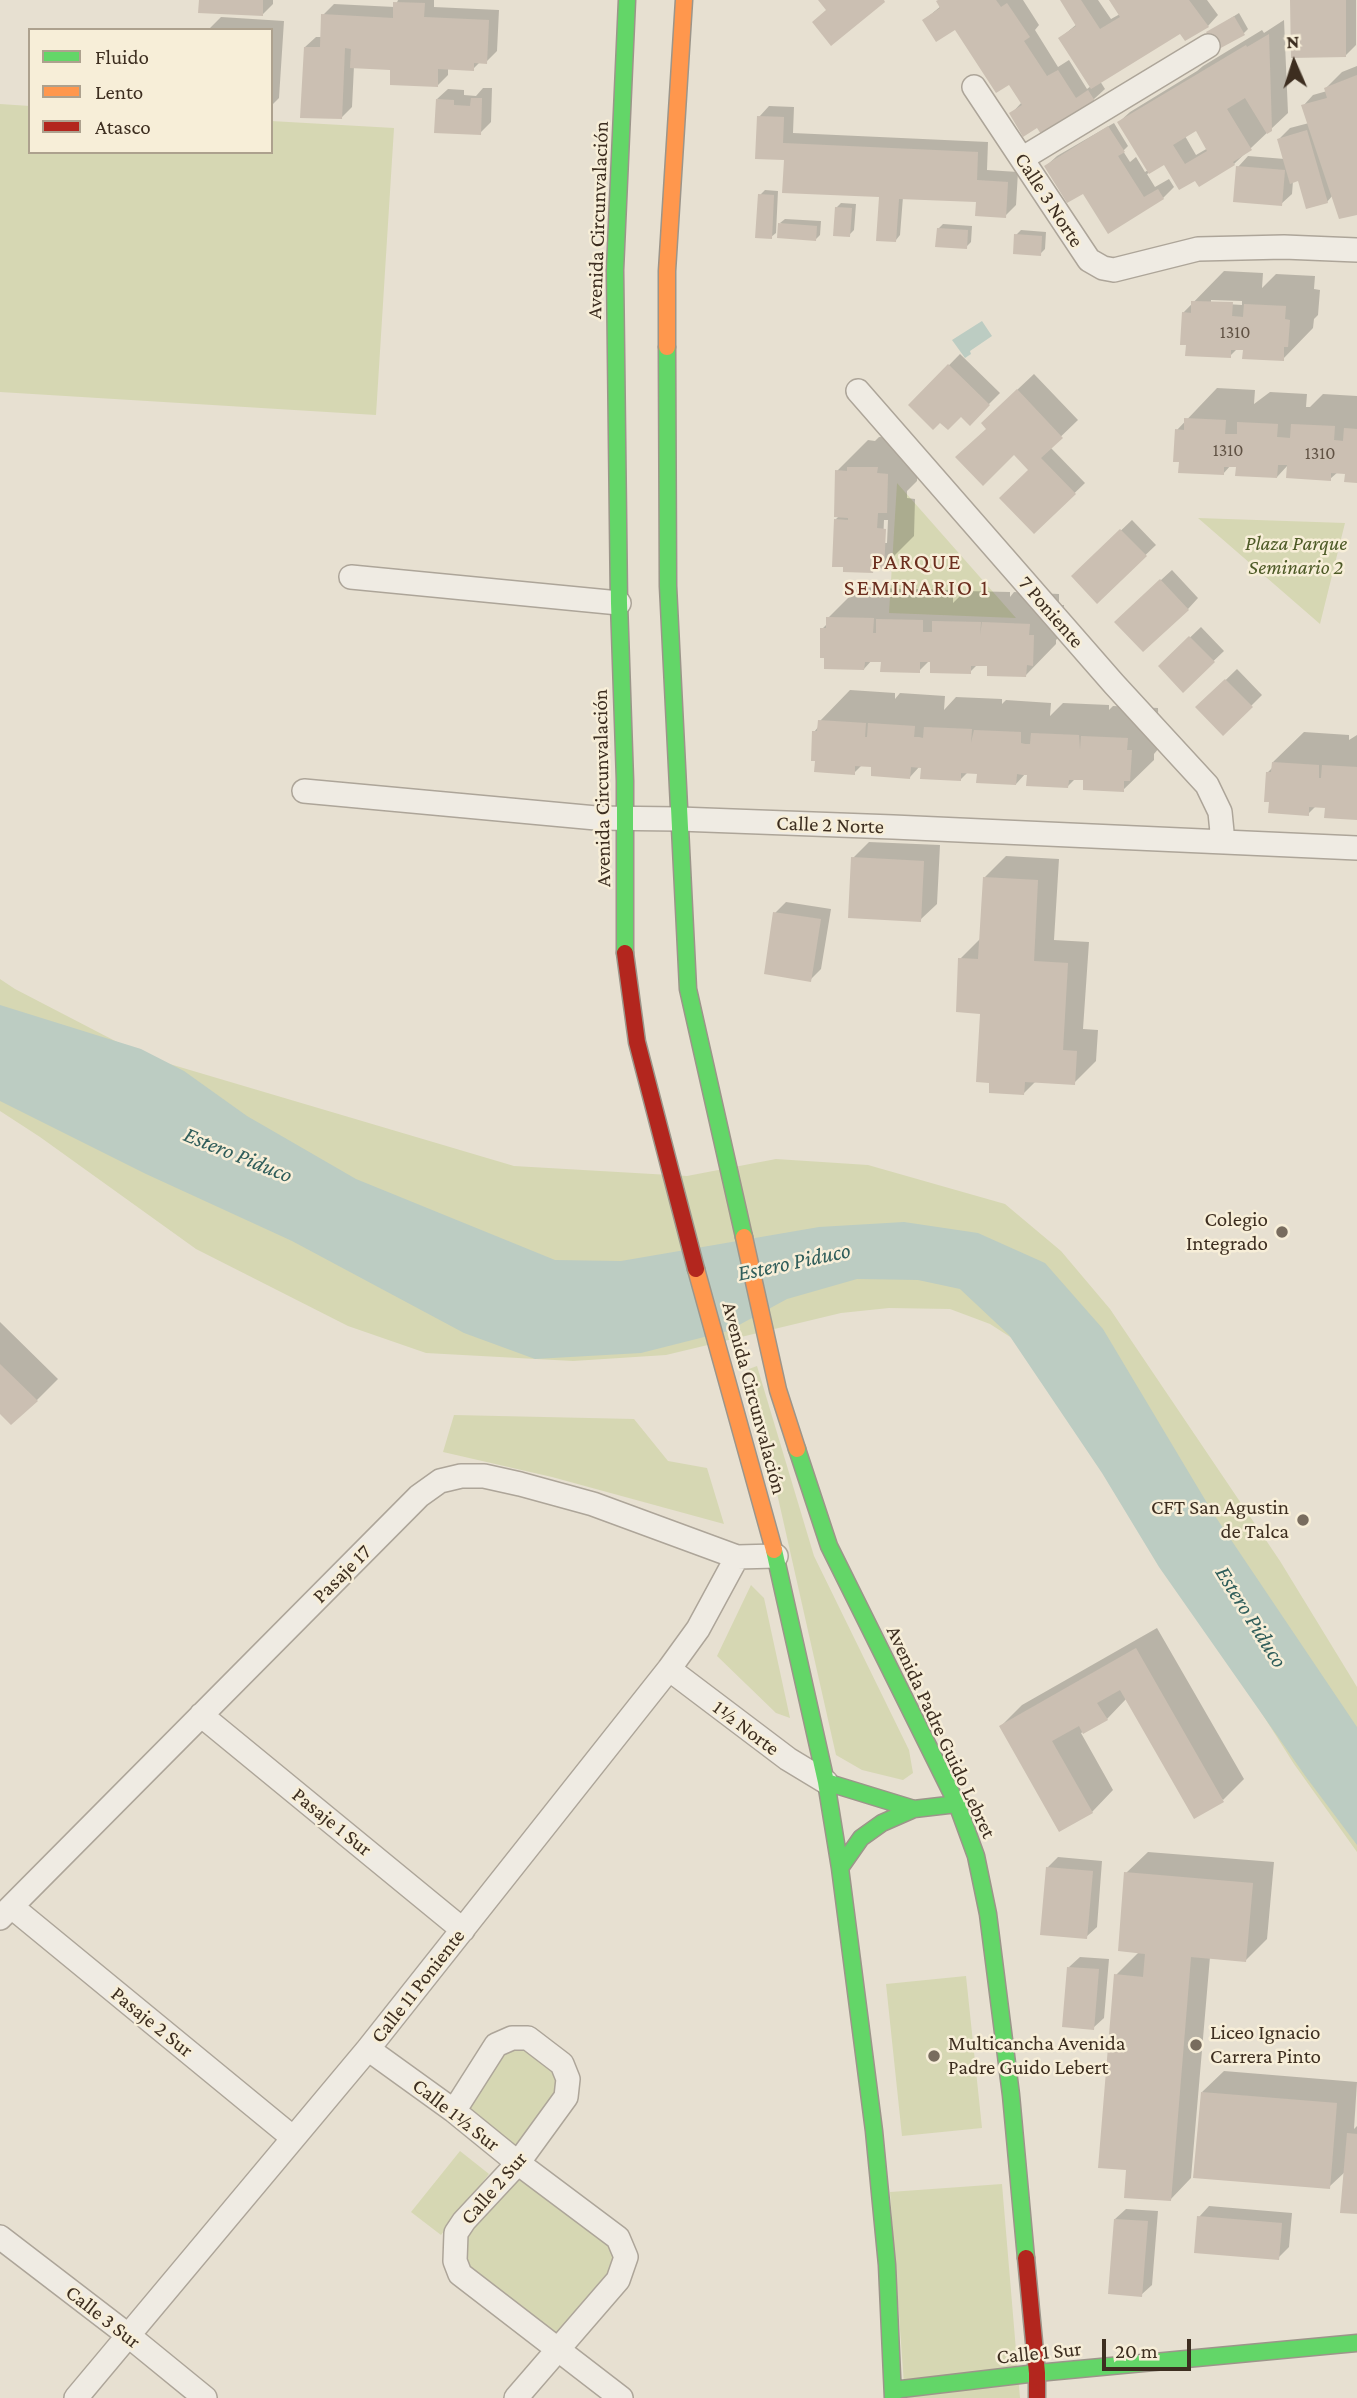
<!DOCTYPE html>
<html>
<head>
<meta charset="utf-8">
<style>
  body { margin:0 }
  #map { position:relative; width:1357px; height:2398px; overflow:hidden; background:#e7e0d1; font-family:"Crimson Pro",serif }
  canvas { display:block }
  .legend { position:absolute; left:28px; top:28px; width:245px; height:126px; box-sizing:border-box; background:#f7eed8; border:2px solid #ada18e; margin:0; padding:9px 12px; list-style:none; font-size:21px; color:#3d2e20 }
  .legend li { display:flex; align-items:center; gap:14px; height:35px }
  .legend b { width:35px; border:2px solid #ada18e }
  .north { position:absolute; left:1259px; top:28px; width:70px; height:70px; -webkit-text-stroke:5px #f7eed8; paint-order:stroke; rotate:357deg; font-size:19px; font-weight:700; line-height:28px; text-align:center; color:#3d2e20 }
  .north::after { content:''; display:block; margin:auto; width:24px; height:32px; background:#3d2e20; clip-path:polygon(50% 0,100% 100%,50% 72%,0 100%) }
  .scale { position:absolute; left:1102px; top:2339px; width:89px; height:32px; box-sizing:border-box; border:4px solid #3d2e20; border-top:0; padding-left:9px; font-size:21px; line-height:24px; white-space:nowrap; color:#3d2e20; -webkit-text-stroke:5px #f7eed8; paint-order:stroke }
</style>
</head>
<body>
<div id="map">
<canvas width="1357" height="2398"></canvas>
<ul class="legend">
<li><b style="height:9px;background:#63d668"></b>Fluido</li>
<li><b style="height:9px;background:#ff974d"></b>Lento</li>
<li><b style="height:9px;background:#b3261e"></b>Atasco</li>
</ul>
<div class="north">N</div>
<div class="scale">20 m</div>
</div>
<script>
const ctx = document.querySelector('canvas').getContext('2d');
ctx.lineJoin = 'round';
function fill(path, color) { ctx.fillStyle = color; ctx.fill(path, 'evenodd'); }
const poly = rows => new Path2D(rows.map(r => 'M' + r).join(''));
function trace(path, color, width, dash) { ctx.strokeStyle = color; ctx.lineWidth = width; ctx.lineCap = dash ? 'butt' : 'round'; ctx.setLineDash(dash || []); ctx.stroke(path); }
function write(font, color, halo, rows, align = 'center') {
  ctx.font = font + ' "Crimson Pro",serif'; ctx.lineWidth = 5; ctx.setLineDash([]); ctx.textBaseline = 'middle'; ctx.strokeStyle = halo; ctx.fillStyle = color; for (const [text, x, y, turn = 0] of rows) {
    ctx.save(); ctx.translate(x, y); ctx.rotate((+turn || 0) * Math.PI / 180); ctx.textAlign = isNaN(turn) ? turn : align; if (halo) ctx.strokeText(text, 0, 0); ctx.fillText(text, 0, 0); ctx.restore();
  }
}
fill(poly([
  [0,104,30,106,30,152,271,152,271,121,394,128,376,415,0,392],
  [897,483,1016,618,889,613],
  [1198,518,1345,523,1320,624],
  [0,979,15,989,146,1057,514,1166,687,1176,776,1159,868,1165,1005,1204,1061,1251,1110,1309,1280,1561,1357,1687,1357,1852,1294,1764,1032,1351,990,1324,950,1309,889,1308,841,1313,666,1355,573,1361,426,1353,348,1326,196,1249,40,1137,0,1111],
  [757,1366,814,1556,909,1750,913,1773,903,1780,862,1770,836,1755,749,1369],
  [454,1415,634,1419,668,1461,707,1468,724,1524,552,1477,443,1452],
  [751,1585,764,1598,790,1718,776,1713,717,1656],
  [966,1976,982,2128,902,2136,886,1984],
  [512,2038,568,2079,518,2163,626,2257,558,2348,460,2274,454,2249,518,2163,454,2111],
  [460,2151,489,2174,441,2235,411,2212],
  [1002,2184,1020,2398,905,2398,890,2192]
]), '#d6d7b3');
fill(poly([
  [982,321,992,336,970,351,971,354,965,358,952,340],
  [0,1005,141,1049,184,1071,247,1116,356,1179,555,1260,621,1261,819,1227,904,1222,978,1233,1045,1263,1103,1329,1213,1513,1357,1727,1357,1845,1306,1777,1159,1567,1102,1473,1009,1335,960,1289,918,1280,857,1279,787,1299,728,1331,641,1353,535,1359,464,1333,292,1241,146,1174,0,1101]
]), '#bcccc2');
fill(poly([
  [200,0,273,0,273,4,262,15],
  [398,0,434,0,434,7,499,10,497,51,486,62,480,62,473,69,448,68,448,75,437,86,392,68,354,66,352,107,341,118,305,47,316,37,322,37,323,15,334,4,395,7],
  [940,0,1023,0,1039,25,1035,30,1058,67,1069,60,1087,89,1091,86,1060,38,1077,24,1062,0,1098,0,1111,19,1120,14,1111,0,1207,0,1218,15,1208,26,1180,31,1100,81,1105,89,1094,99,1042,132,1038,126,1011,114,1022,102,1010,82,955,28,924,20,941,6],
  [1292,0,1356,0,1356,45,1345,56],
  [1239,13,1248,29,1244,33,1209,32],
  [221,17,284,21,279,98,271,106,271,30,208,30],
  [1284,20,1288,113,1234,164,1196,178,1165,163,1147,174,1155,187,1169,179,1174,187,1163,198,1109,232,1083,191,1046,166,1057,156,1114,123,1128,146,1123,151,1130,162,1136,157,1145,172,1148,170,1119,122,1130,112,1197,71,1203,66,1262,30,1264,33],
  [1196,129,1208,148,1196,155,1185,136],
  [1357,66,1357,213,1333,195,1327,202,1299,179,1293,181,1292,194,1281,204,1238,167,1248,156,1285,159,1279,139,1290,128,1309,123,1303,106,1313,95,1327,91,1326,88,1342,72],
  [483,88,492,88,491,122,480,133,437,99,448,89,464,90,464,95,476,96],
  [769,106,794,107,793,133,988,142,987,170,1018,172,1016,205,1005,216,978,200,903,197,900,235,896,240,883,196,786,158,759,117],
  [765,190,778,191,776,233,771,237,760,195],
  [841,203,856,204,854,230,849,235,836,208],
  [785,219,821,221,820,235,815,240,780,223],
  [943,224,972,226,971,242,966,247,938,229],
  [1021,230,1046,232,1045,249,1040,254,1016,235],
  [1224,271,1263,273,1262,288,1276,274,1315,276,1314,289,1320,290,1318,315,1314,319,1313,328,1283,359,1245,348,1238,348,1230,356,1183,313],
  [1211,300,1242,301,1242,305,1211,303],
  [960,354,1000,393,970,423,961,415,940,420,910,405],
  [1034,374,1078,420,1050,447,1085,483,1034,532,1030,470,988,428,999,407],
  [1217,388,1255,390,1254,404,1270,392,1307,394,1306,407,1310,407,1323,394,1357,396,1357,481,1346,472,1338,472,1330,479,1288,465,1277,477,1238,466,1231,465,1223,474,1177,430],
  [879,437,907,438,918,444,917,481,907,491,907,498,915,499,914,536,883,567,877,567,872,572,835,520,840,515,837,471,868,440,875,441],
  [884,520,888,520,887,543,883,543],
  [1132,520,1156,545,1097,601,1073,576],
  [1172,570,1198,598,1188,609,1127,611],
  [859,587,904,589,903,594,909,589,953,590,953,603,965,591,1010,592,1010,597,1014,592,1059,594,1059,605,1064,605,1063,633,1056,640,1056,644,1026,675,989,664,978,664,970,672,932,658,919,671,882,661,872,660,864,669,822,629,828,623,828,618],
  [1201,627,1224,651,1183,690,1160,666],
  [1237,669,1262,695,1223,734,1198,707],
  [850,690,895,693,895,699,900,693,945,696,944,710,956,697,1002,699,1002,704,1006,700,1051,703,1050,716,1063,703,1109,705,1109,710,1113,706,1158,708,1159,748,1154,754,1154,760,1123,790,1085,779,1076,778,1068,786,1029,773,1026,773,1016,784,979,772,969,771,960,780,920,766,910,777,873,765,862,765,854,773,814,732,819,726,820,721],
  [1304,732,1349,735,1349,740,1357,735,1357,818,1327,807,1316,806,1308,814,1267,773,1273,767,1273,762],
  [869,842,940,845,937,904,920,920,853,858],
  [1006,856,1059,859,1054,940,1089,942,1083,1029,1098,1030,1096,1061,1074,1083,1036,1081,1024,1093,982,1012,960,959,981,938,984,878],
  [786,902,831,909,821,969,810,980,775,913],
  [0,1322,58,1379,37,1400,0,1412],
  [1157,1628,1244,1779,1223,1800,1127,1698,1107,1719,1081,1733,1113,1790,1092,1812,1001,1726,1022,1705],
  [1148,1852,1274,1862,1267,1939,1246,1960,1210,1957,1191,2178,1170,2200,1116,1975,1140,1951,1126,1873],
  [1058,1857,1102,1861,1097,1927,1086,1937,1047,1868],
  [1080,1957,1109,1959,1104,2018,1093,2028,1069,1967],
  [1224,2071,1357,2082,1354,2129,1357,2126,1357,2212,1346,2171,1329,2187,1202,2092],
  [1209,2206,1292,2213,1289,2247,1278,2258,1199,2217],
  [1126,2209,1158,2211,1152,2285,1141,2295,1115,2219]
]), '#0003');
fill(poly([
  [199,0,263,0,263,16,198,13],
  [818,0,884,0,885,2,831,46,812,22,826,10],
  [938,0,996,0,1001,7,1007,3,1030,37,1024,41,1047,76,1058,70,1076,98,1088,90,1095,101,1041,134,1037,128,1023,137,1009,113,1022,105,1009,85,996,93,955,30,936,42,922,20,940,8,936,1],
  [1060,0,1081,0,1100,29,1120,17,1109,0,1189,0,1209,27,1185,41,1180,34,1091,89,1058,38,1076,26],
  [1290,0,1346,0,1346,57,1291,58],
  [393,2,425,3,424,17,489,20,487,64,474,63,474,71,438,69,438,87,390,85,390,70,350,68,351,49,345,48,342,119,300,118,304,47,320,47,321,14,393,18],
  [1234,16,1245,35,1217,50,1206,32],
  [1269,34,1272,131,1267,134,1245,98,1227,109,1252,150,1233,162,1235,165,1199,187,1195,181,1179,190,1164,165,1149,174,1117,122,1246,45,1247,47],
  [1196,131,1207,151,1185,164,1173,145],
  [1357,75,1357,215,1339,219,1301,105,1327,98,1324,88],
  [471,98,482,98,481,135,434,133,436,99,454,100,454,105,470,106],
  [757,116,784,117,783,143,978,152,977,180,1008,182,1006,218,975,216,976,202,899,199,896,242,876,241,879,197,782,193,784,160,755,159],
  [1108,126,1125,152,1118,156,1144,197,1158,189,1164,199,1108,234,1083,194,1067,203,1044,166],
  [1307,130,1328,203,1306,209,1298,181,1290,184,1277,139],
  [1236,166,1285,170,1282,206,1233,202],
  [758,194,774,195,772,239,755,238],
  [835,207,852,208,850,237,833,236],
  [778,223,817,226,816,241,777,238],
  [937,228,968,230,967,249,935,247],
  [1014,234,1042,236,1041,256,1013,254],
  [1191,301,1233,302,1232,316,1243,317,1244,304,1286,306,1285,319,1290,320,1288,347,1284,347,1284,361,1242,359,1243,350,1231,350,1231,358,1185,356,1186,345,1180,345,1182,312,1191,313],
  [948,364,990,405,970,426,961,417,948,430,940,423,933,430,908,405],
  [1017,389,1063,438,1041,458,1076,494,1034,534,999,498,1028,470,1014,455,983,486,955,457,986,429,981,423],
  [1184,418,1226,420,1225,434,1237,434,1237,422,1278,424,1277,437,1290,438,1291,424,1335,426,1334,440,1343,441,1344,428,1357,429,1357,483,1344,482,1345,474,1331,473,1331,481,1286,478,1287,465,1278,465,1277,478,1235,476,1236,467,1224,467,1224,475,1178,473,1179,462,1173,462,1175,429,1184,430],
  [847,467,878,467,877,473,888,474,887,513,878,513,877,528,886,529,884,569,874,568,873,573,843,572,843,567,832,567,834,519,848,520,848,518,834,517,835,470,847,471],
  [1120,529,1147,556,1097,604,1071,576],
  [1160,579,1189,610,1143,652,1114,622],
  [826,617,874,618,873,633,876,633,876,619,923,620,923,632,932,632,932,621,981,622,980,636,982,622,1030,624,1029,635,1034,635,1033,666,1027,665,1026,677,987,676,987,666,971,666,971,674,930,673,930,662,920,662,920,673,880,672,881,662,865,662,864,670,824,669,824,658,820,658,820,628,826,628],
  [1189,636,1215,662,1183,693,1158,666],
  [1225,679,1253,707,1223,736,1195,707],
  [818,720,866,723,865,737,867,737,868,723,915,726,914,737,919,737,923,738,924,727,972,729,971,743,974,730,1021,732,1021,743,1025,744,1030,744,1031,733,1079,735,1080,750,1081,736,1128,738,1127,750,1132,750,1130,781,1124,781,1124,792,1083,790,1083,780,1069,780,1068,788,1026,786,1027,775,1023,775,1017,774,1016,785,976,783,977,774,961,773,961,781,920,779,921,768,911,767,910,779,871,776,871,767,855,766,855,775,814,772,815,761,811,761,812,731,817,731],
  [1272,762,1319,765,1319,778,1321,778,1322,765,1357,767,1357,820,1324,818,1325,808,1309,807,1309,816,1268,813,1269,802,1264,802,1266,772,1271,772],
  [851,857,924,861,921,922,848,918],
  [983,877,1038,880,1034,961,1068,963,1063,1050,1077,1051,1075,1085,1025,1082,1024,1095,989,1093,989,1083,976,1082,980,1014,956,1012,958,958,978,959],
  [773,912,821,919,811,982,764,974],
  [0,1364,38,1401,11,1425,0,1414],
  [1136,1648,1224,1802,1194,1819,1120,1690,1097,1703,1108,1720,1083,1734,1079,1726,1052,1741,1093,1813,1059,1832,999,1726],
  [1046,1867,1093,1871,1087,1939,1040,1935],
  [1124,1872,1253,1883,1246,1962,1191,1957,1171,2201,1124,2198,1126,2170,1098,2168,1114,1974,1143,1977,1145,1954,1118,1951],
  [1067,1967,1099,1969,1094,2030,1062,2027],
  [1201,2092,1337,2103,1330,2189,1193,2178],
  [1347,2133,1357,2134,1357,2214,1340,2213],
  [1197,2216,1282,2223,1279,2260,1194,2253],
  [1114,2219,1148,2221,1142,2297,1108,2294]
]), '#cbbfb2');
const street = poly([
  [974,87,1089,260,1103,268,1114,270,1198,249,1284,247,1357,250],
  [1023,158,1208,46],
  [858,391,1114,684,1207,785,1220,812,1223,842],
  [351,577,619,603],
  [304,791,596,818,679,819,893,827,1357,848],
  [669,1669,788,1759,826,1782],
  [201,1715,463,1930],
  [12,1907,292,2137],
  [0,1918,419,1496,440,1481,461,1476,484,1476,520,1484,593,1504,737,1557,776,1556],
  [368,2049,454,2111,518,2163,618,2238,626,2257,618,2280,516,2398],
  [454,2111,496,2045,512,2038,528,2038,562,2064,568,2079,566,2097,518,2163,464,2221,456,2233,455,2261,460,2274,621,2398],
  [0,2237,129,2336,205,2398],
  [76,2398,368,2049,669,1669,698,1629,737,1557]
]);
const fast = poly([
  [667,347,668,586,688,989,744,1237],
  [625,953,625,781,619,603,615,270,627,0],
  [797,1449,829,1546,957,1804,976,1856,988,1914,1011,2095,1026,2258],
  [774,1550,826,1782,840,1868,874,2131,887,2265,893,2398],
  [826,1782,914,1809],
  [840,1868,861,1838,882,1823,914,1809,957,1804],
  [893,2390,1037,2373,1357,2343]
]);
const slow = poly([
  [667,347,667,271,684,0],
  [744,1237,778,1390,797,1449],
  [696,1269,774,1550]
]);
const jam = poly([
  [625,953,637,1042,696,1269],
  [1026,2258,1037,2373,1037,2398]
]);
trace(street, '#ada599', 26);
trace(fast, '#9c958a', 19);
trace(slow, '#9c958a', 19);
trace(jam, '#9c958a', 19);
trace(street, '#efebe3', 23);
trace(fast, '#63d668', 16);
trace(slow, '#ff974d', 16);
trace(jam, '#b3261e', 16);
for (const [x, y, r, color] of [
  [1282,1232,7,"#786c5e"],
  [1303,1520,7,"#786c5e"],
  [1196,2045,7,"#786c5e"],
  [934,2056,7,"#786c5e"]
]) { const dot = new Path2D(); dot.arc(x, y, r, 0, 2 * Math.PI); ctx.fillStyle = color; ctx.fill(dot); trace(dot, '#f7eed8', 2.5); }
write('18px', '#605244', null, [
  ["1310",1235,332],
  ["1310",1228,450],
  ["1310",1320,453]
]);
write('21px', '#3d2e20', '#f7eed8', [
  ["Calle 3 Norte",1049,200,57],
  ["Avenida Circunvalación",598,220,-88],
  ["7 Poniente",1051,612,49],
  ["Avenida Circunvalación",602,788,-91],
  ["Calle 2 Norte",830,825,2],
  ["Avenida Circunvalación",754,1398,75],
  ["Pasaje 17",342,1574,-45],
  ["1½ Norte",746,1728,37],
  ["Avenida Padre Guido Lebret",941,1732,65],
  ["Pasaje 1 Sur",332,1822,39],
  ["Calle 11 Poniente",418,1986,-52],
  ["Pasaje 2 Sur",152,2022,39],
  ["Calle 1½ Sur",456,2115,38],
  ["Calle 2 Sur",494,2188,-49],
  ["Calle 3 Sur",103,2317,38],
  ["Calle 1 Sur",1039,2353,-6]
]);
write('italic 21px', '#4d5a26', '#f7eed8', [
  ["Plaza Parque",1296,544],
  ["Seminario 2",1296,568]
]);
write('21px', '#3d2e20', '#f7eed8', [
  ["Colegio",1268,1220],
  ["Integrado",1268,1244],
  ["CFT San Agustin",1289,1508],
  ["de Talca",1289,1532],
  ["Liceo Ignacio",1210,2033,"left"],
  ["Carrera Pinto",1210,2057,"left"],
  ["Multicancha Avenida",948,2044,"left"],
  ["Padre Guido Lebert",948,2068,"left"]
], 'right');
ctx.letterSpacing = '2px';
write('23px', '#6b2e1e', '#f7eed8', [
  ["PARQUE",917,562],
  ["SEMINARIO 1",917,588]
]);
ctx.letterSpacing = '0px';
write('italic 23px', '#2f5d5a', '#f7eed8', [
  ["Estero Piduco",238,1155,22],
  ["Estero Piduco",794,1262,-12],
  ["Estero Piduco",1251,1617,58]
]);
</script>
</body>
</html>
